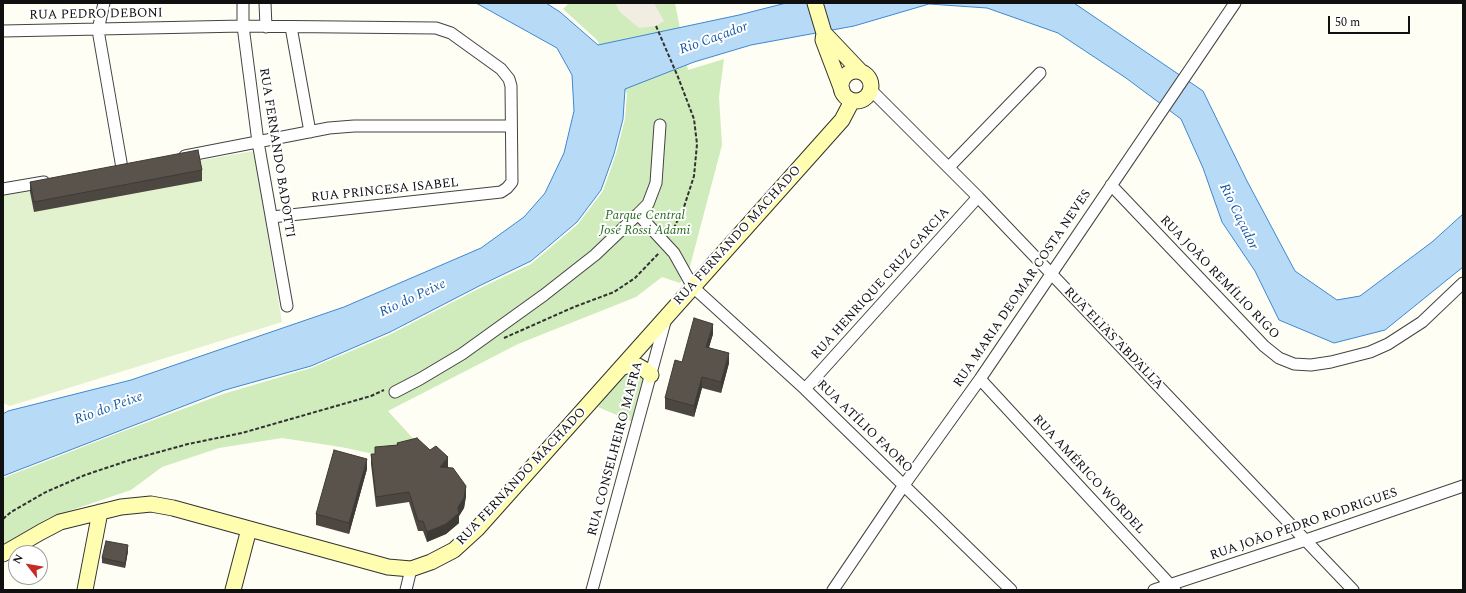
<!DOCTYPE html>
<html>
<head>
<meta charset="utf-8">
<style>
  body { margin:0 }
  #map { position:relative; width:1466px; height:593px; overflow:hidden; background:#fffef4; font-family:Spectral,serif }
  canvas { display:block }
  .frame { position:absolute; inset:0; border:4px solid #101010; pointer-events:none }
  .north { position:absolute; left:8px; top:545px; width:40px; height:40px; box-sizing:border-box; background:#fff; border:1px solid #9f9f9f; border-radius:50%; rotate:301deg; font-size:11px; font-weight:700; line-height:16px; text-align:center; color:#101010 }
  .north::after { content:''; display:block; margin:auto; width:14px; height:18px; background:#c52b24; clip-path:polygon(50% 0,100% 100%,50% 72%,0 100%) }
  .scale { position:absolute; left:1328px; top:16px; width:82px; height:18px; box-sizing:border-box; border:2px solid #101010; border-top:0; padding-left:5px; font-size:12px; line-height:14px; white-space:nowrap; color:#101010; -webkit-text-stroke:3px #fff; paint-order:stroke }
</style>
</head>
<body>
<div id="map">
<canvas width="1466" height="593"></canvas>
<div class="frame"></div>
<div class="north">N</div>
<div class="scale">50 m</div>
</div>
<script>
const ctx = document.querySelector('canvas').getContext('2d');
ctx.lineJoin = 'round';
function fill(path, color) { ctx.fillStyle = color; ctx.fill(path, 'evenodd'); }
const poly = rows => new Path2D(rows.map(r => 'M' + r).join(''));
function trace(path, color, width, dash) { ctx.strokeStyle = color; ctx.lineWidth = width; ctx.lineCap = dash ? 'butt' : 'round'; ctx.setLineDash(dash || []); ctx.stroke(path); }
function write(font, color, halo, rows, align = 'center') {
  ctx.font = font + ' Spectral,serif'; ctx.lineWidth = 4; ctx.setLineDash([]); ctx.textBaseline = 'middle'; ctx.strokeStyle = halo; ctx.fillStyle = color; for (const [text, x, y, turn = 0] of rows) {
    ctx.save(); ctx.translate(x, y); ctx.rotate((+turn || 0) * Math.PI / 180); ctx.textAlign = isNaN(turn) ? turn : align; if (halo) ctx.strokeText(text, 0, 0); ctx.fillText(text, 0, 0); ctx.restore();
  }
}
fill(poly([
  [569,3,675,3,688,70,724,59,719,97,722,145,689,270,680,283,662,277,636,297,518,344,388,411,419,445,374,454,341,447,282,438,219,448,162,467,131,490,48,518,3,545,3,478,116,434,223,394,311,368,389,335,478,289,531,264,578,224,603,191,616,154,625,119,627,94,597,40,563,9],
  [635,368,645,380,633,422,598,407,625,372]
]), '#d0ebbc');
fill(poly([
  [254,151,282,322,10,406,3,403,3,195]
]), '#e2f2ce');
fill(poly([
  [615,3,654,3,664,21,656,26,639,28,620,12]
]), '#f1eee1');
const water = poly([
  [476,3,546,3,560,12,598,45,739,15,786,3,1074,3,1203,91,1247,181,1295,271,1337,300,1360,296,1432,242,1463,214,1463,267,1385,330,1334,343,1279,320,1255,271,1222,222,1203,168,1181,119,1126,78,1058,33,987,8,929,4,854,26,751,45,694,62,625,89,623,119,614,154,601,190,577,222,531,261,481,285,390,332,311,366,225,390,3,476,3,414,8,411,131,380,344,307,481,248,524,217,545,193,564,153,574,111,572,75,557,48,476,3]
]);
fill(water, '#b7daf7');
trace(water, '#3d88d0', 1);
const street = poly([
  [104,3,98,30,122,168],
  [243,3,243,26,258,142,287,306],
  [265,3,266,27],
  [291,27,310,132],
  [3,31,243,26,436,28,451,33,501,69,509,79,511,86,512,182,507,188,501,192,272,217],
  [871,90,978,197,1353,590],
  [185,156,329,128,354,126,511,126],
  [949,167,1040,73],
  [1111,185,1264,346,1279,358,1294,364,1311,365,1331,362,1370,352,1388,344,1422,322,1463,283],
  [3,189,44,182],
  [638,214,674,253,693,287,805,389,1011,590],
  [980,379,1175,590],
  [805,389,978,197],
  [395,392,420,379,462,354,544,295,595,255,638,214,648,204,656,183,660,125],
  [406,590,411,569],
  [592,590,666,318],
  [833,590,904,485,980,379,1235,3],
  [1154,590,1306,540,1463,486]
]);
const secondary = poly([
  [815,3,824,33,823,40,842,90],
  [824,33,861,72],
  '841 86a15 15 0 1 1 30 0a15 15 0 1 1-30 0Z',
  [623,367,630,365,638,366,645,370,651,375],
  [3,554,41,532,60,522,121,507,151,504,173,508,388,567,411,569,431,562,454,550,477,529,842,120,852,101],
  [85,590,100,512],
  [233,590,249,529]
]);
trace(street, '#434343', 13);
trace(secondary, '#323232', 17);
trace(poly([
  [656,26,678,77,694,119,697,144,694,176,684,207,671,234],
  [504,338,574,307,614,292,635,278,659,253],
  [3,519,11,512,46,492,85,475,130,460,188,444,242,433,371,396,384,390]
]), '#323232', 2, [4, 2]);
trace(street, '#fff', 11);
trace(secondary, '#fffdaf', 15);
fill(poly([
  [202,170,202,181,34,212,30,192,30,182],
  [713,334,709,347,729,363,721,393,702,388,694,417,665,409,665,398,682,362],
  [397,443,448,467,466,496,464,508,459,516,459,523,446,534,427,542,423,531,418,531,409,502,376,507,371,464,371,454,375,454,397,445],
  [367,469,349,534,316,525,316,514],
  [128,551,125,568,102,563,102,558]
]), '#4d4741');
fill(poly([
  [713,324,713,334,706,357,706,347],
  [729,353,729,363,721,393,721,382],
  [702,377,702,388,694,417,694,406],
  [448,457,448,467,440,477,440,467],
  [367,459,367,469,349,534,349,523],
  [466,486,466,496,464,508,459,516,459,523,446,534,427,542,427,532,458,507],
  [128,545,128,551,125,568,125,563]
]), '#3e3a35');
const building = poly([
  [198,150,202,170,34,202,30,182,198,150],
  [694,318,713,324,706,347,729,353,721,382,702,377,694,406,665,398,675,360,682,362,694,318],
  [417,438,430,450,436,446,448,457,440,467,453,468,466,486,464,498,458,507,459,513,446,524,427,532,423,521,418,521,409,492,376,497,371,454,375,454,375,447,398,445,397,443,417,438],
  [334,450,367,459,349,523,316,514,334,450],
  [106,541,128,545,125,563,102,558,106,541]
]);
fill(building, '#59534c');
trace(building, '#3e3a35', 1);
write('13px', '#101010', '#fff', [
  ["RUA PEDRO DEBONI",96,15,-1],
  ["RUA FERNANDO BADOTTI",276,153,81],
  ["RUA PRINCESA ISABEL",385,191,-6],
  ["RUA FERNANDO MACHADO",738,236,-48],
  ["RUA JOÃO REMÍLIO RIGO",1219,278,46],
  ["RUA HENRIQUE CRUZ GARCIA",881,284,-48],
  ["RUA MARIA DEOMAR COSTA NEVES",1023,289,-56],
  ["RUA ELIAS ABDALLA",1113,339,46],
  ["RUA ATÍLIO FAORO",864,427,44],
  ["RUA CONSELHEIRO MAFRA",616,449,-75],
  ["RUA AMÉRICO WORDEL",1088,475,47],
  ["RUA FERNANDO MACHADO",522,477,-47],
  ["RUA JOÃO PEDRO RODRIGUES",1304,525,-19]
]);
write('italic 13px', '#276b1e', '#fff', [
  ["Parque Central",645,216],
  ["José Rossi Adami",645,231]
]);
write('italic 14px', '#155aa6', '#fff', [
  ["Rio Caçador",714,39,-20],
  ["Rio Caçador",1238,217,64],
  ["Rio do Peixe",413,299,-25],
  ["Rio do Peixe",109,409,-20]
]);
</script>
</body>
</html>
